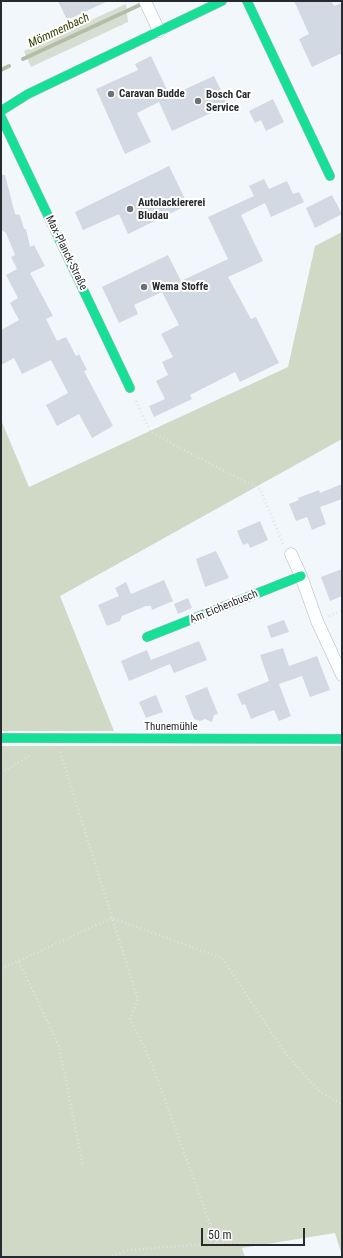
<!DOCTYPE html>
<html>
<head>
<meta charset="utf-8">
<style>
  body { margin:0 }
  #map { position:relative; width:343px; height:1258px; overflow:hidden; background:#f2f7fc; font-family:"Roboto Condensed",sans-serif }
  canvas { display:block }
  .frame { position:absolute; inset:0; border:2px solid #272a2e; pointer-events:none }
  .scale { position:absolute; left:201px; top:1228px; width:104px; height:18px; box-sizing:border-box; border:2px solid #272a2e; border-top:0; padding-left:5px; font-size:12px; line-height:14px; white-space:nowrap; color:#272a2e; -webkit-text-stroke:3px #fff; paint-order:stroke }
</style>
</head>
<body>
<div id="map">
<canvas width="343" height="1258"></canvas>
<div class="frame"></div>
<div class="scale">50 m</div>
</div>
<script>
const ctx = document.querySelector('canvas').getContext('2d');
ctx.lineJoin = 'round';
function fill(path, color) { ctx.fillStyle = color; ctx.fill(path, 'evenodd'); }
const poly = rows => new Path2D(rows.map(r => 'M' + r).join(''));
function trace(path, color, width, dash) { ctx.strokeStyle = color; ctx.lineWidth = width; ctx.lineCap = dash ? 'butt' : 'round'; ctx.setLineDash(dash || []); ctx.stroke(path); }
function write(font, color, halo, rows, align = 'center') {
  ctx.font = font + ' "Roboto Condensed",sans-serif'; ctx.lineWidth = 4; ctx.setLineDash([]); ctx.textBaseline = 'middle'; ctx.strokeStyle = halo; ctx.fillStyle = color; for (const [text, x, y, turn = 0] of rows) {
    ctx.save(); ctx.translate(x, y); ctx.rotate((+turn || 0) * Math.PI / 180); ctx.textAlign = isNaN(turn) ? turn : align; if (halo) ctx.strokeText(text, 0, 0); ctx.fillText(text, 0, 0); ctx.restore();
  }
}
fill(poly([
  [126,4,128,22,31,67,24,51]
]), '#d6ddd2');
fill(poly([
  [342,232,342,439,60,596,114,731,1,731,1,420,29,487,288,367,315,246],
  [1,746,342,746,342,1256,335,1233,242,1248,245,1257,3,1257,1,1254]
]), '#d0d8c6');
trace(poly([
  [23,59,144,3],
  [1,70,9,66]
]), '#b5bea5', 4);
fill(poly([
  [58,1,108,1,67,20],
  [294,1,331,1,334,6,342,3,342,53,312,67,299,39,309,34],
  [151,56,170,96,214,76,228,105,172,131,159,102,137,113,151,142,125,154,96,89,138,70,135,64],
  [273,99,284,122,266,131,261,120,255,123,249,111],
  [169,166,188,205,128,234,119,214,83,230,75,212],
  [1,175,5,175,15,214,20,215,24,229,26,229,30,247,34,245,45,266,30,273,53,316,46,319,57,341,66,337,76,356,79,354,87,370,84,371,113,426,92,438,79,414,57,426,46,405,68,393,51,360,22,374,14,358,1,365,1,330,19,320,10,303,18,298,6,275,17,269,11,257,15,255,6,233,1,230],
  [264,179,269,189,287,181,293,194,299,192,304,202,271,217,265,203,241,215,263,261,228,277,251,319,256,317,279,363,240,382,235,372,190,395,192,399,154,417,149,406,165,399,156,381,168,375,162,362,173,357,161,334,179,325,162,292,134,305,138,314,119,323,102,287,168,255,181,281,228,259,208,217,254,196,249,186],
  [332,195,342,214,315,228,306,208],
  [342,484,342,499,320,507,326,524,312,530,307,517,296,521,289,504,299,500,298,498,319,490,320,493],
  [260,521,268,540,250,548,248,543,243,545,237,531],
  [216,551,229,578,205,587,196,559],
  [342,569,342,596,330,601,321,577],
  [164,580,173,601,152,610,151,606,146,606,122,616,120,621,107,626,98,605,119,596,115,588,126,582,131,594],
  [188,598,192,608,178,614,174,604],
  [284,620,289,632,271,638,267,626],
  [199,641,207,660,174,673,170,664,129,681,121,661,147,650,151,660],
  [283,648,289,666,317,656,330,690,310,697,302,676,279,684,291,716,279,721,274,710,251,719,245,704,242,705,237,694,269,681,260,655],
  [207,687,218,714,214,715,212,722,205,719,200,721,194,719,185,696],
  [156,695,163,712,146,718,139,702]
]), '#d2d9e2');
const street = poly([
  [145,1,159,31],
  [291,554,301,576,317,621,342,675]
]);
const fast = poly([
  [247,1,330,176],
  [1,111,28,94,222,1],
  [1,117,130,388],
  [147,637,301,576],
  [1,738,342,739]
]);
trace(street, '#b4b8bc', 13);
trace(fast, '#b4b8bc', 10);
trace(poly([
  [136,401,150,431,193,455,260,489,283,544],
  [329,616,342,611],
  [60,752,138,1000,130,1018,153,1067,217,1243],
  [1,773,32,754],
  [19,962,59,1046,83,1166],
  [1,969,112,918,222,958,286,1054,320,1092,342,1104],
  [1,1254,3,1257],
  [108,1257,129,1250,217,1243,295,1245]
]), '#e1e2e3', 2.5, [1, 3]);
trace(street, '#fdfeff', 12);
trace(fast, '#16e098', 9);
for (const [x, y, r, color] of [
  [111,94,4,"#6e7276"],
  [198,101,4,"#6e7276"],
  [130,209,4,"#6e7276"],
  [144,287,4,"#6e7276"]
]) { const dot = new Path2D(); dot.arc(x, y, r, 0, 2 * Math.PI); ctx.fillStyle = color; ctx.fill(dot); trace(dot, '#fff', 1.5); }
write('bold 11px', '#272a2e', '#fff', [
  ["Caravan Budde",119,94],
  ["Bosch Car",206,95],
  ["Service",206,108],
  ["Autolackiererei",138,203],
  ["Bludau",138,216],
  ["Wema Stoffe",152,287]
], 'left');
write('11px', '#272a2e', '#fff', [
  ["Max-Planck-Straße",66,253,64],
  ["Am Eichenbusch",224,607,-22],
  ["Thunemühle",171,727]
]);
write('italic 12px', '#354000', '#fff', [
  ["Mömmenbach",59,31,-25]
]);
</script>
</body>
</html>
